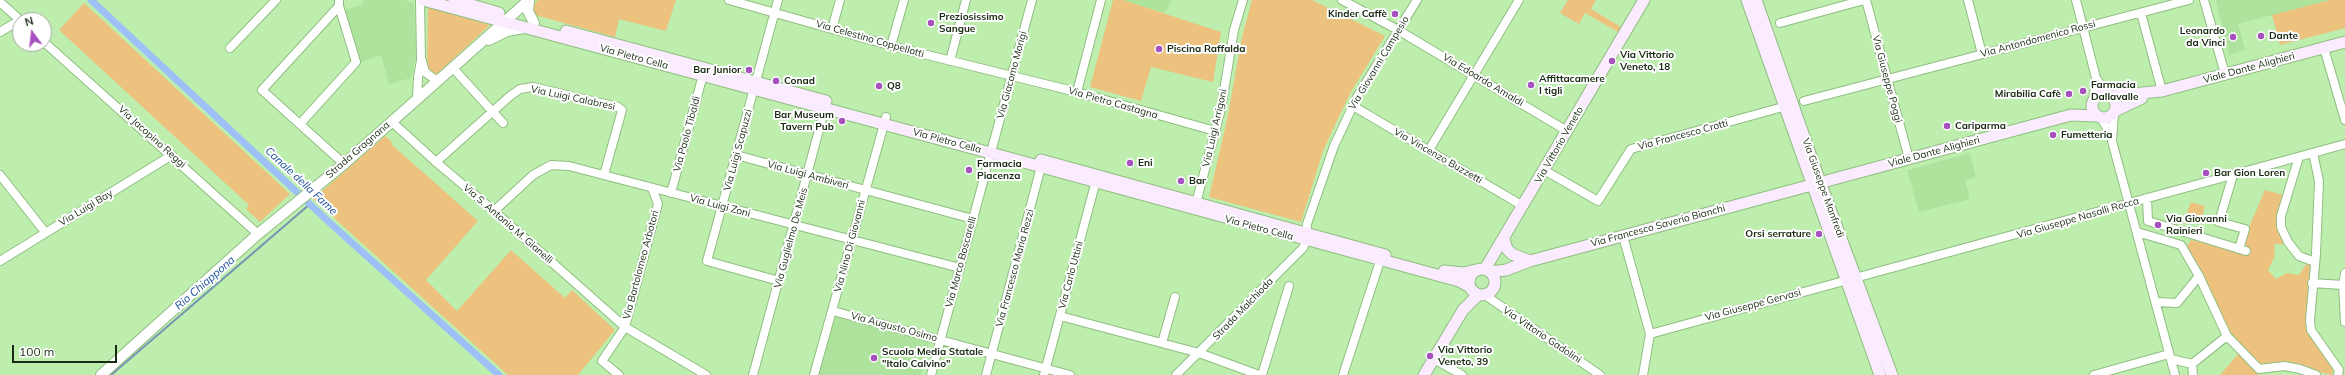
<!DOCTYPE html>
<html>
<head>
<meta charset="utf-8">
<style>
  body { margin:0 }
  #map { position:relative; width:2345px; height:375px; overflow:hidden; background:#bdeeae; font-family:Mulish,sans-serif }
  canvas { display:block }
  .north { position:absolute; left:12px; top:12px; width:40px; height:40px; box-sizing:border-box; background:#fff; border:1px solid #a3aaa0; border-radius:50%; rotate:345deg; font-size:11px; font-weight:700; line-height:16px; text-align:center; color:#182a11 }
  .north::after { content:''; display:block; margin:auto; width:14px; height:18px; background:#a751bf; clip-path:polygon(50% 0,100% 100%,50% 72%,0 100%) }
  .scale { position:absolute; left:12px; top:345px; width:105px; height:18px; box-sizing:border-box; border:2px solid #182a11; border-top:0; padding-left:5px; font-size:12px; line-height:14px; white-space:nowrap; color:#182a11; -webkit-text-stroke:3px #fff; paint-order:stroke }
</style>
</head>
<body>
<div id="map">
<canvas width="2345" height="375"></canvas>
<div class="north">N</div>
<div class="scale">100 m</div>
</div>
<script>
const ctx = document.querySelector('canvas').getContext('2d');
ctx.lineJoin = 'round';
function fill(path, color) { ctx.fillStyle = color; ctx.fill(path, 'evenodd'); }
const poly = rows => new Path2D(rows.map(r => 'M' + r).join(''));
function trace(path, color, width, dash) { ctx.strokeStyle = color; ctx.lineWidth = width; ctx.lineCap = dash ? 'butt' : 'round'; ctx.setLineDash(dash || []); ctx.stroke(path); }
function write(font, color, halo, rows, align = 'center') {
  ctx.font = font + ' Mulish,sans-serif'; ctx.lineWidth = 4; ctx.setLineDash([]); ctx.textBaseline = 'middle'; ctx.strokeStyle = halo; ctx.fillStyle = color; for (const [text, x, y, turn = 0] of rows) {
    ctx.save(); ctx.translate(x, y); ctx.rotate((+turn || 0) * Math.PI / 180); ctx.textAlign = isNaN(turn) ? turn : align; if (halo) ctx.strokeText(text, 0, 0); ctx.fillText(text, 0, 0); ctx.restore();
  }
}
fill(poly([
  [363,0,404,0,414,3,416,55,411,78,389,84,381,55,361,62,345,10,364,4],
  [1123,0,1172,0,1165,13],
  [2216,0,2330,0,2238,24,2245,50,2229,55],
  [1970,153,1976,177,1965,180,1970,199,1919,212,1907,170],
  [835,317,930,341,921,375,817,375]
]), '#aee39d');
fill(poly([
  [538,0,676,0,666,31,619,19,615,37,535,15,532,6],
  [1113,0,1123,0,1221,32,1213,82,1151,67,1141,101,1090,87],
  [1252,0,1312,0,1385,36,1351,92,1335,125,1323,151,1301,222,1209,197,1227,120,1242,37],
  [1568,0,1596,0,1591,9,1621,27,1618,32,1585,13,1579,24,1560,13],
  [2330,0,2345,0,2345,28,2280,45,2272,15],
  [84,3,290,194,260,222,246,209,249,205,59,30],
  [428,7,490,25,437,74,431,73,427,68],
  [385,136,392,142,391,144,478,221,426,280,457,311,511,250,565,298,572,290,615,330,578,375,508,375,313,199],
  [2265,190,2283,195,2276,216,2276,227,2286,244,2274,244,2275,256,2268,270,2276,279,2287,273,2299,275,2307,263,2311,265,2306,328,2333,368,2332,375,2278,362,2259,365,2231,333,2186,248,2191,240,2245,251,2240,248],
  [2191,202,2205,206,2202,217,2187,213],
  [2239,353,2256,372,2258,375,2220,375]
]), '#ecc27e');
trace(poly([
  [111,375,310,204]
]), '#7594b2', 2);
trace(poly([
  [91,0,330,223,499,375]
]), '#9dc1f7', 7);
const minor = poly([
  [729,0,903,49,1077,92,1215,131],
  [778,0,707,261,779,281],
  [1342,0,1398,30,1567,131],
  [1866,0,1909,159],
  [1968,0,1982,54],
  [2076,0,2096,78,2107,94],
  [2204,0,2225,74],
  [0,2,20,20],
  [339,6,262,90,344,164],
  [2141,13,2162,91],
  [1780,23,1864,0],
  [832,29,840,0],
  [0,32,20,20],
  [44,42,258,234],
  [891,46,904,0],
  [230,48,276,0],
  [2324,48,2345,120],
  [422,61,425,72,437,81],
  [950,61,966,0],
  [452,67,503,123],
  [1077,92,1101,0],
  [417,98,418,78,421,60,420,0],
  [2094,98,2096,78],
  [1804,101,2189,0],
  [1353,106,1523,206],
  [2114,114,2112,141,2175,375],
  [2101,118,2111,135],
  [391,121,436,162,494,211,625,327,706,375],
  [300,124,356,62,339,6,339,0],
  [1429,150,1519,0],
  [2313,153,2319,181,2316,254,2310,320,2311,330,2339,370,2338,375],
  [736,155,973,219],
  [2299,157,2281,216,2281,227,2288,242,2299,256,2315,262],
  [436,162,510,96,520,89,533,87,618,107,622,110,604,175],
  [1544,170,1598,201,1631,149,1790,105],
  [0,175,45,232],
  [2233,175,2219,222,2245,229,2239,249],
  [671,193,703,75],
  [2147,198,2148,221,2246,251],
  [1195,207,1221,109,1234,30,1243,0],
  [494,211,533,175,551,165,569,166,960,268],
  [2137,232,2181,245,2199,276,2177,303,2156,302],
  [1623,236,1650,334,1643,375],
  [0,261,172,155],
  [2345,273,2343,285,2345,322],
  [2199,276,2227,336,2259,369,2284,366,2300,369,2316,375],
  [2312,283,2343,285],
  [1485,295,1600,375],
  [833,311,1070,375],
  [1060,316,1199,353,1259,375],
  [1650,334,2345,144],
  [1162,343,1175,297],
  [1434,359,1462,375],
  [2171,359,2192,364,2227,336],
  [2192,364,2193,375],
  [619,375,602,361,625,327,658,204,652,188],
  [753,375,826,104],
  [814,375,886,117],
  [931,375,1032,0],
  [986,375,1042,163],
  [1044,375,1097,177],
  [1176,375,1303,248,1306,241,1307,224,1334,146,1357,97,1417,0],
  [1262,375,1289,286],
  [1343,375,1380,261],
  [2094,375,2169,354]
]);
const tertiary = poly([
  [529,1,528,11,534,23],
  [489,40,507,31,524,28],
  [101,375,258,234,344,164,529,0]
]);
const secondary = poly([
  [423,0,998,155,1459,281,1470,287],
  [454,0,499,13],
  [1747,0,1880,375],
  [1756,0,1820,182,1892,375],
  [566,31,826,101],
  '2092 106a12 12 0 1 1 24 0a12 12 0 1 1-24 0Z',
  [2112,96,2162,91,2345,42],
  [2115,111,2142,98],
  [1041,160,1385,255],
  [1504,239,1507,249,1512,254,1530,261],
  '1469 282a13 13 0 1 1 26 0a13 13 0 1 1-26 0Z',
  [1485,269,1644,0],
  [1444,271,1463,273,1476,270],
  [1490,272,1506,270,1530,261,2071,115,2096,116],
  [1424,375,1463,310,1478,295]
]);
trace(minor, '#90be81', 10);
trace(tertiary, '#90be81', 12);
trace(secondary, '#90be81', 13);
trace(minor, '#fff', 8);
trace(tertiary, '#fff', 10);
trace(secondary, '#faecfe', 11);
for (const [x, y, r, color] of [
  [1395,14,4,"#a751bf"],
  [931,23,4,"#a751bf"],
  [2261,36,4,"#a751bf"],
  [2233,37,4,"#a751bf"],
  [1159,49,4,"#a751bf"],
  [1612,61,4,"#a751bf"],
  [749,70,4,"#a751bf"],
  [776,81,4,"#a751bf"],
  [1531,85,4,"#a751bf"],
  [879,86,4,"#a751bf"],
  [2083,91,4,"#a751bf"],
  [2069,94,4,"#a751bf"],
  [842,121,4,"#a751bf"],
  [1947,126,4,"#a751bf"],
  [2053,135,4,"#a751bf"],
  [1130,163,4,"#a751bf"],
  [969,170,4,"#a751bf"],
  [2206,173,4,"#a751bf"],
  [1181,181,4,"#a751bf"],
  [2158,225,4,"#a751bf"],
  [1819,234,4,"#a751bf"],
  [1430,356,4,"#a751bf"],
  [874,358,4,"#a751bf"]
]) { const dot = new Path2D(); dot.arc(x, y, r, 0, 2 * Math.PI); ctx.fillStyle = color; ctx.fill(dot); trace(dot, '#fff', 1.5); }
write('bold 10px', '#182a11', '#fff', [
  ["Kinder Caffè",1387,14,"right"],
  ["Preziosissimo",939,17],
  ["Sangue",939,29],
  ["Leonardo",2225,31,"right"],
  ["da Vinci",2225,43,"right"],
  ["Dante",2269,36],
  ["Piscina Raffalda",1167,49],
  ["Via Vittorio",1620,55],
  ["Veneto, 18",1620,67],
  ["Bar Junior",741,70,"right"],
  ["Affittacamere",1539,79],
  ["I tigli",1539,91],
  ["Conad",784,81],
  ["Farmacia",2091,85],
  ["Dallavalle",2091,97],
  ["Q8",887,86],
  ["Mirabilia Cafè",2061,94,"right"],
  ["Bar Museum",834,115,"right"],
  ["Tavern Pub",834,127,"right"],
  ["Cariparma",1955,126],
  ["Fumetteria",2061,135],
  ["Eni",1138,163],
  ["Farmacia",977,164],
  ["Piacenza",977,176],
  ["Bar Gion Loren",2214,173],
  ["Bar",1189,181],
  ["Via Giovanni",2166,219],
  ["Rainieri",2166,231],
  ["Orsi serrature",1811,234,"right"],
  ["Via Vittorio",1438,350],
  ["Veneto, 39",1438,362],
  ["Scuola Media Statale",882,352],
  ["\"Italo Calvino\"",882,364]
], 'left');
write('10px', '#182a11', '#fff', [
  ["Via Celestino Coppellotti",870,39,16],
  ["Via Antondomenico Rossi",2038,39,-15],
  ["Via Pietro Cella",634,57,15],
  ["Via Giovanni Campesio",1379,63,-59],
  ["Viale Dante Alighieri",2249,68,-15],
  ["Via Giacomo Morigi",1012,75,-75],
  ["Via Giuseppe Poggi",1887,79,75],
  ["Via Edoardo Amaldi",1483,80,31],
  ["Via Luigi Calabresi",573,98,12],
  ["Via Pietro Castagna",1113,103,16],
  ["Via Luigi Arrigoni",1215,128,-77],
  ["Via Paolo Tibaldi",687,134,-75],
  ["Via Francesco Crotti",1683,135,-15],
  ["Via Jacopino Reggi",152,137,42],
  ["Via Pietro Cella",947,141,15],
  ["Via Vittorio Veneto",1559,145,-60],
  ["Strada Gragnana",358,150,-41],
  ["Via Luigi Scapuzzi",738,150,-75],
  ["Viale Dante Alighieri",1934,152,-15],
  ["Via Vincenzo Buzzetti",1438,156,30],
  ["Via Luigi Ambiveri",808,175,15],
  ["Via Giuseppe Manfredi",1823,188,70],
  ["Via Luigi Zoni",720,206,15],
  ["Via Luigi Bay",86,208,-31],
  ["Via Giuseppe Nasalli Rocca",2078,218,-16],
  ["Via S. Antonio M. Gianelli",508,224,41],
  ["Via Francesco Saverio Bianchi",1658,226,-15],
  ["Via Pietro Cella",1259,228,15],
  ["Via Guglielmo De Meis",791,238,-75],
  ["Via Nino Di Giovanni",850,246,-75],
  ["Via Marco Boscarelli",961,262,-75],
  ["Via Bartolomeo Arbotori",641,265,-75],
  ["Via Francesco Maria Rezzi",1015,268,-75],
  ["Via Carlo Uttini",1071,275,-75],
  ["Via Giuseppe Gervasi",1753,305,-15],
  ["Strada Malchioda",1243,309,-46],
  ["Via Augusto Osimo",894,327,15],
  ["Via Vittorio Gadolini",1542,335,34]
]);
write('italic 11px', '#164c98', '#fff', [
  ["Canale della Fame",301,181,43],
  ["Rio Chiappona",205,283,-41]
]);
</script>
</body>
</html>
